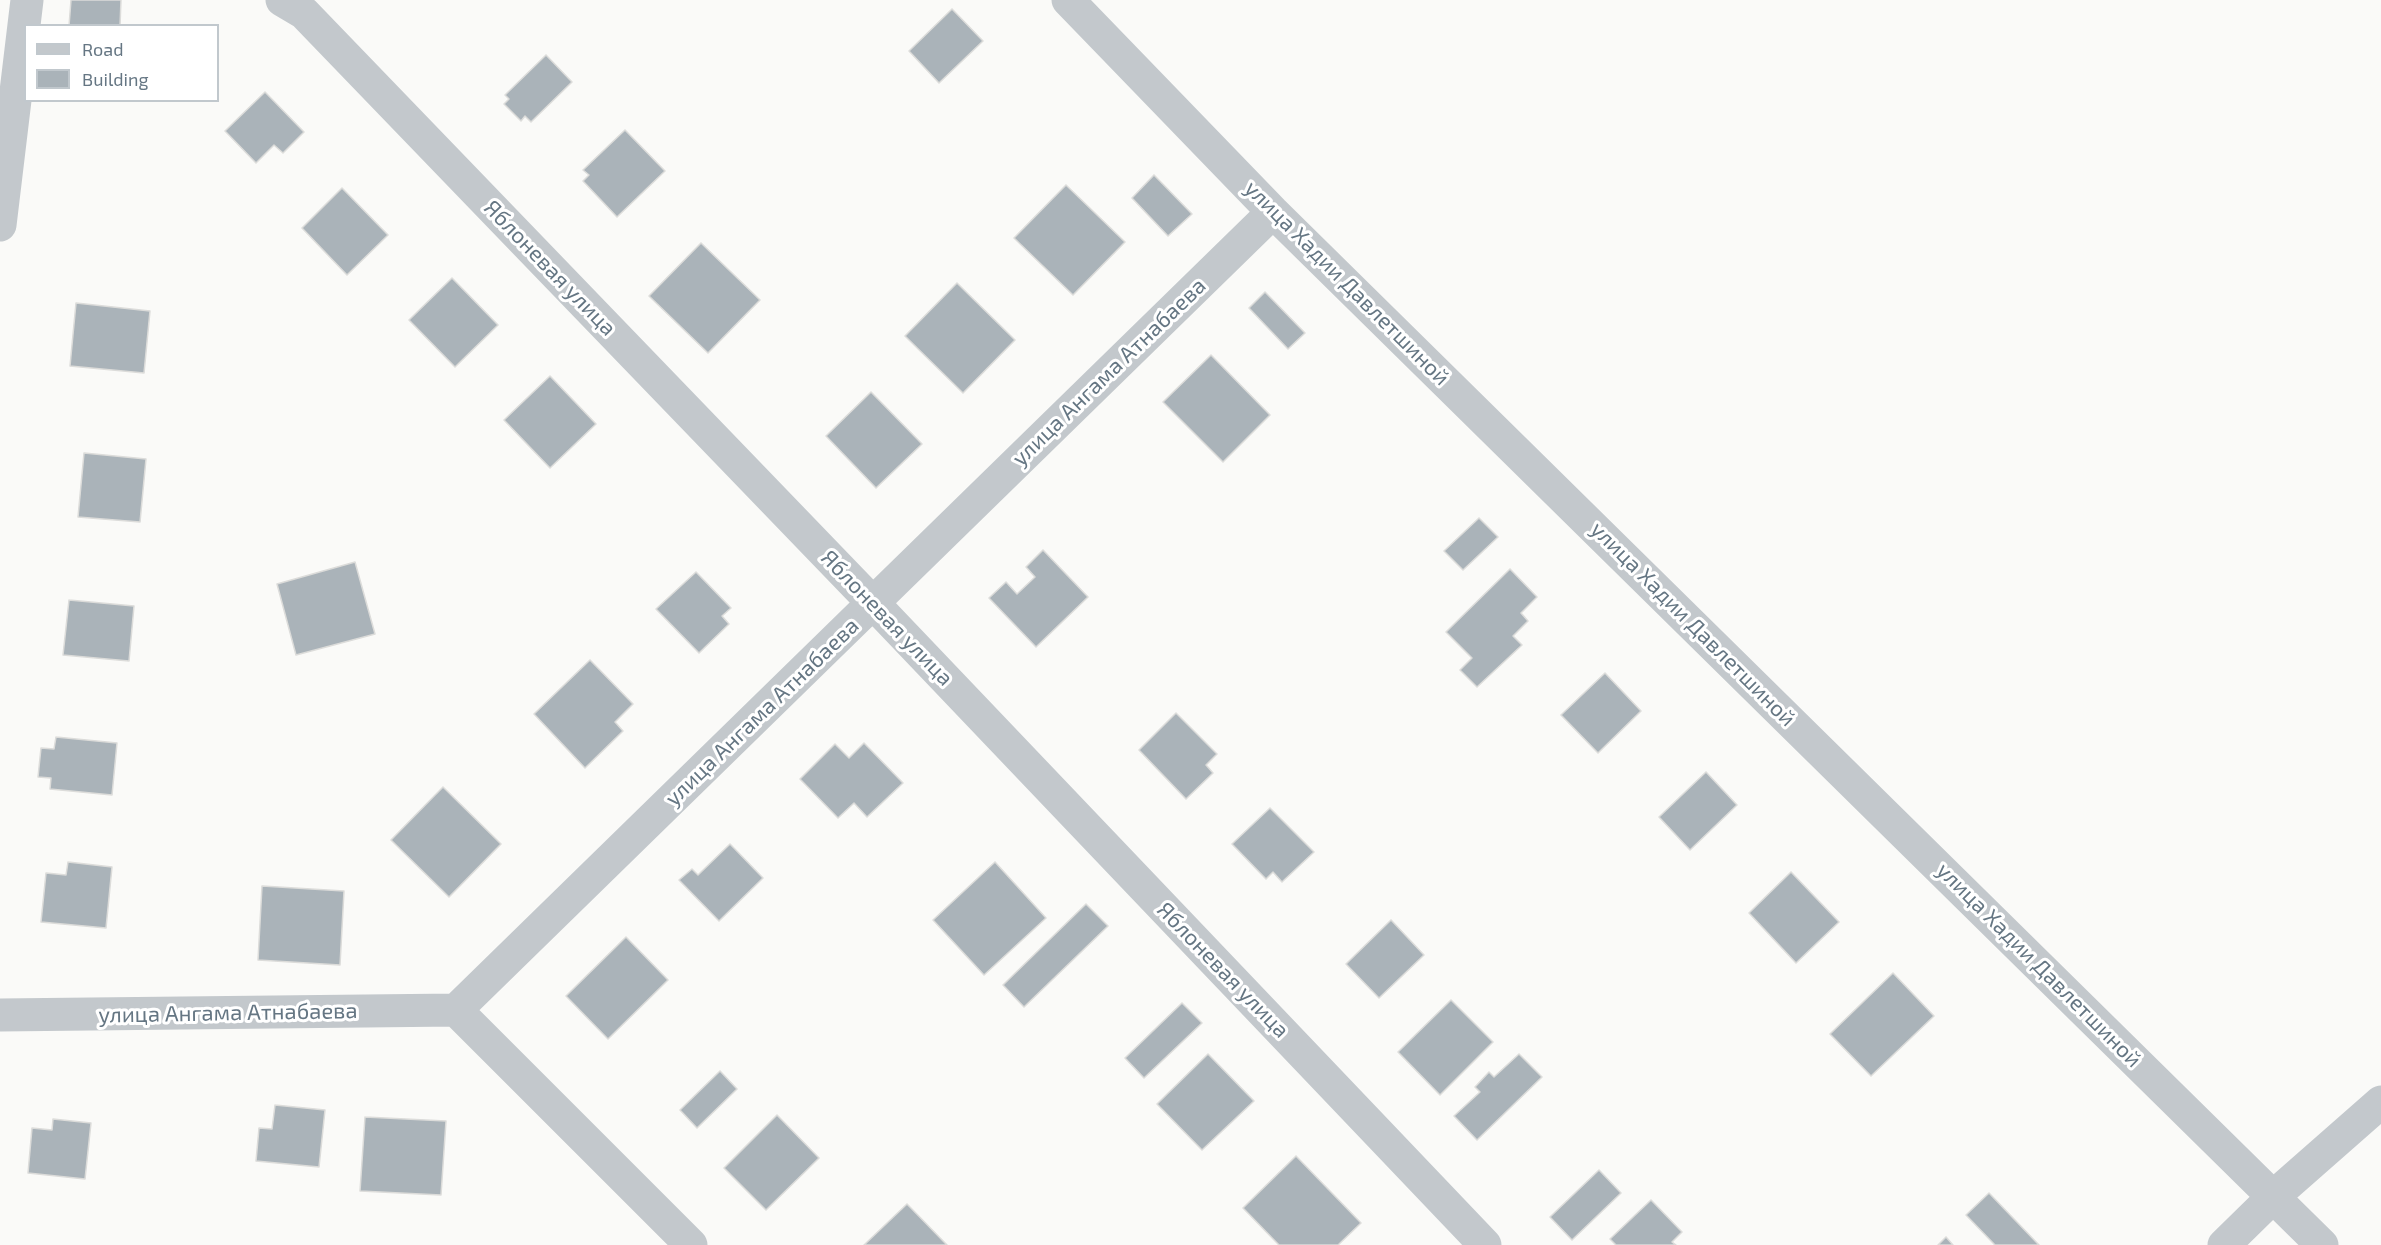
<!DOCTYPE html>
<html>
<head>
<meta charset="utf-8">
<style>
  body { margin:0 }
  #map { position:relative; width:2381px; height:1245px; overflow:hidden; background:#fafaf8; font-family:"Exo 2",sans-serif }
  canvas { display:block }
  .legend { position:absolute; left:24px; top:24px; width:195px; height:78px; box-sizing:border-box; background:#fff; border:2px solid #c1c8cd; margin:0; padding:8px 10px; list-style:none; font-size:18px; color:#657683 }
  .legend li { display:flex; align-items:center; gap:12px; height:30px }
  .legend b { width:30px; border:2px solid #c1c8cd }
</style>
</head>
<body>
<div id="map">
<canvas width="2381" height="1245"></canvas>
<ul class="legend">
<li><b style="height:8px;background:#c3c8cc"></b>Road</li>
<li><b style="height:16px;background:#aab3b9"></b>Building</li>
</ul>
</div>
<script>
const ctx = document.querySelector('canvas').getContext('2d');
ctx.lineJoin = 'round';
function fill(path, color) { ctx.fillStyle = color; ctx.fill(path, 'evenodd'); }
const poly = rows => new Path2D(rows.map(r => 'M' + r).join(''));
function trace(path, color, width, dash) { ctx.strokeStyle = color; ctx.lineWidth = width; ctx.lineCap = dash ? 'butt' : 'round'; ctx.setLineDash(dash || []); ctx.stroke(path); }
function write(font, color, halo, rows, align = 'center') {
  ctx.font = font + ' "Exo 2",sans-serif'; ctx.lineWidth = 6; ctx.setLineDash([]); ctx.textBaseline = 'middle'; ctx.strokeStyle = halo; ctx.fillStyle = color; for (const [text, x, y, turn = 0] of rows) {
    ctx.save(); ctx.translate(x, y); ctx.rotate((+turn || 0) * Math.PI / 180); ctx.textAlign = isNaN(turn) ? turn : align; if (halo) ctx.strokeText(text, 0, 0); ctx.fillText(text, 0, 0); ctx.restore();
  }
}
const building = poly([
  [71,0,121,0,120,26,69,26,71,0],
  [952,9,983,41,939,83,909,51,952,9],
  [546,55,572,82,531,122,525,116,521,121,504,104,509,99,505,95,546,55],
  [265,92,304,132,283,153,274,145,256,163,225,131,265,92],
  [625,130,665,171,617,217,583,181,589,175,583,170,625,130],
  [1154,175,1192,214,1168,236,1132,198,1154,175],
  [1066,185,1125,242,1073,295,1014,238,1066,185],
  [342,188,388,235,347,275,302,228,342,188],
  [701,243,760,300,708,353,649,296,701,243],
  [452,278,498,325,455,367,409,320,452,278],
  [957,283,1015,340,963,393,905,336,957,283],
  [1265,292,1305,333,1288,349,1249,308,1265,292],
  [76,303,150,311,144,373,70,366,76,303],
  [1211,355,1270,415,1223,462,1163,402,1211,355],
  [550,376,596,424,550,468,504,420,550,376],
  [871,392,922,444,876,488,826,436,871,392],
  [84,453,146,459,140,522,78,517,84,453],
  [1479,518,1498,537,1463,570,1444,551,1479,518],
  [1043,550,1088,597,1036,647,989,598,1006,582,1017,594,1035,577,1026,567,1043,550],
  [355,562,375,634,296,655,277,584,355,562],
  [1510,569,1537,597,1521,613,1528,621,1513,636,1522,645,1477,687,1460,670,1472,658,1446,632,1510,569],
  [696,572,731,608,722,616,729,624,699,653,656,609,696,572],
  [69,600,134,606,129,661,63,655,69,600],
  [590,660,633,704,615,722,623,731,585,768,534,714,590,660],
  [1605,673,1641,711,1598,753,1561,715,1605,673],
  [1176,713,1217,754,1206,765,1213,773,1186,799,1139,750,1176,713],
  [56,737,117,743,112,795,50,789,51,778,38,777,41,748,54,749,56,737],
  [864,743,903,783,867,817,854,803,838,818,800,779,835,744,849,758,864,743],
  [1706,772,1737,805,1690,850,1659,817,1706,772],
  [443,787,501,844,449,897,391,840,443,787],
  [1270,808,1314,852,1282,882,1273,872,1266,879,1232,844,1270,808],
  [730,844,763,878,719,921,679,880,692,869,698,875,730,844],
  [68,862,112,867,106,928,41,922,46,873,66,875,68,862],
  [995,862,1046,918,984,975,933,920,995,862],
  [1791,872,1839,922,1796,963,1749,913,1791,872],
  [262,886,344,891,340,965,258,960,262,886],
  [1086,904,1108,926,1024,1007,1003,985,1086,904],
  [1391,920,1424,955,1379,998,1346,964,1391,920],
  [626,937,668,980,608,1039,566,996,626,937],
  [1893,973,1934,1016,1871,1076,1830,1034,1893,973],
  [1451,1000,1493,1042,1440,1095,1398,1052,1451,1000],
  [1182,1003,1202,1023,1144,1078,1125,1058,1182,1003],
  [1208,1054,1254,1101,1202,1150,1157,1104,1208,1054],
  [1519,1054,1542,1077,1477,1140,1454,1116,1480,1092,1475,1087,1489,1072,1494,1077,1519,1054],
  [720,1071,737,1089,697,1128,680,1110,720,1071],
  [275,1105,325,1110,319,1167,256,1161,259,1128,272,1129,275,1105],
  [777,1115,819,1158,766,1210,724,1168,777,1115],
  [365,1117,446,1121,441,1195,360,1191,365,1117],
  [53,1119,91,1123,85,1179,28,1173,32,1128,52,1130,53,1119],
  [1296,1156,1361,1223,1338,1245,1279,1245,1243,1208,1296,1156],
  [1599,1170,1621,1193,1572,1240,1550,1217,1599,1170],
  [1989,1193,2039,1245,1995,1245,1966,1215,1989,1193],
  [1651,1200,1682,1232,1672,1242,1676,1245,1616,1245,1610,1239,1651,1200],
  [907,1204,947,1245,864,1245,907,1204],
  [1946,1237,1953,1245,1938,1245,1946,1237]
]);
fill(building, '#aab3b9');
trace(building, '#dcdcda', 1.5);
trace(poly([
  [282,0,304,13,873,603,1485,1245],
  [1068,0,1273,212,2322,1245],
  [0,225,27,0],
  [456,1010,691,1245],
  [0,1015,456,1010,1273,212],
  [2224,1245,2274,1196,2381,1102]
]), '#c3c8cc', 33);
write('22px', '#657683', '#fff', [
  ["Яблоневая улица",550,268,46],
  ["улица Хадии Давлетшиной",1347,283,45],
  ["улица Ангама Атнабаева",1109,372,-44],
  ["Яблоневая улица",887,618,46],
  ["улица Хадии Давлетшиной",1693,624,45],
  ["улица Ангама Атнабаева",762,712,-44],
  ["улица Хадии Давлетшиной",2039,965,45],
  ["Яблоневая улица",1223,970,46],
  ["улица Ангама Атнабаева",228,1013,-1]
]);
</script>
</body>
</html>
